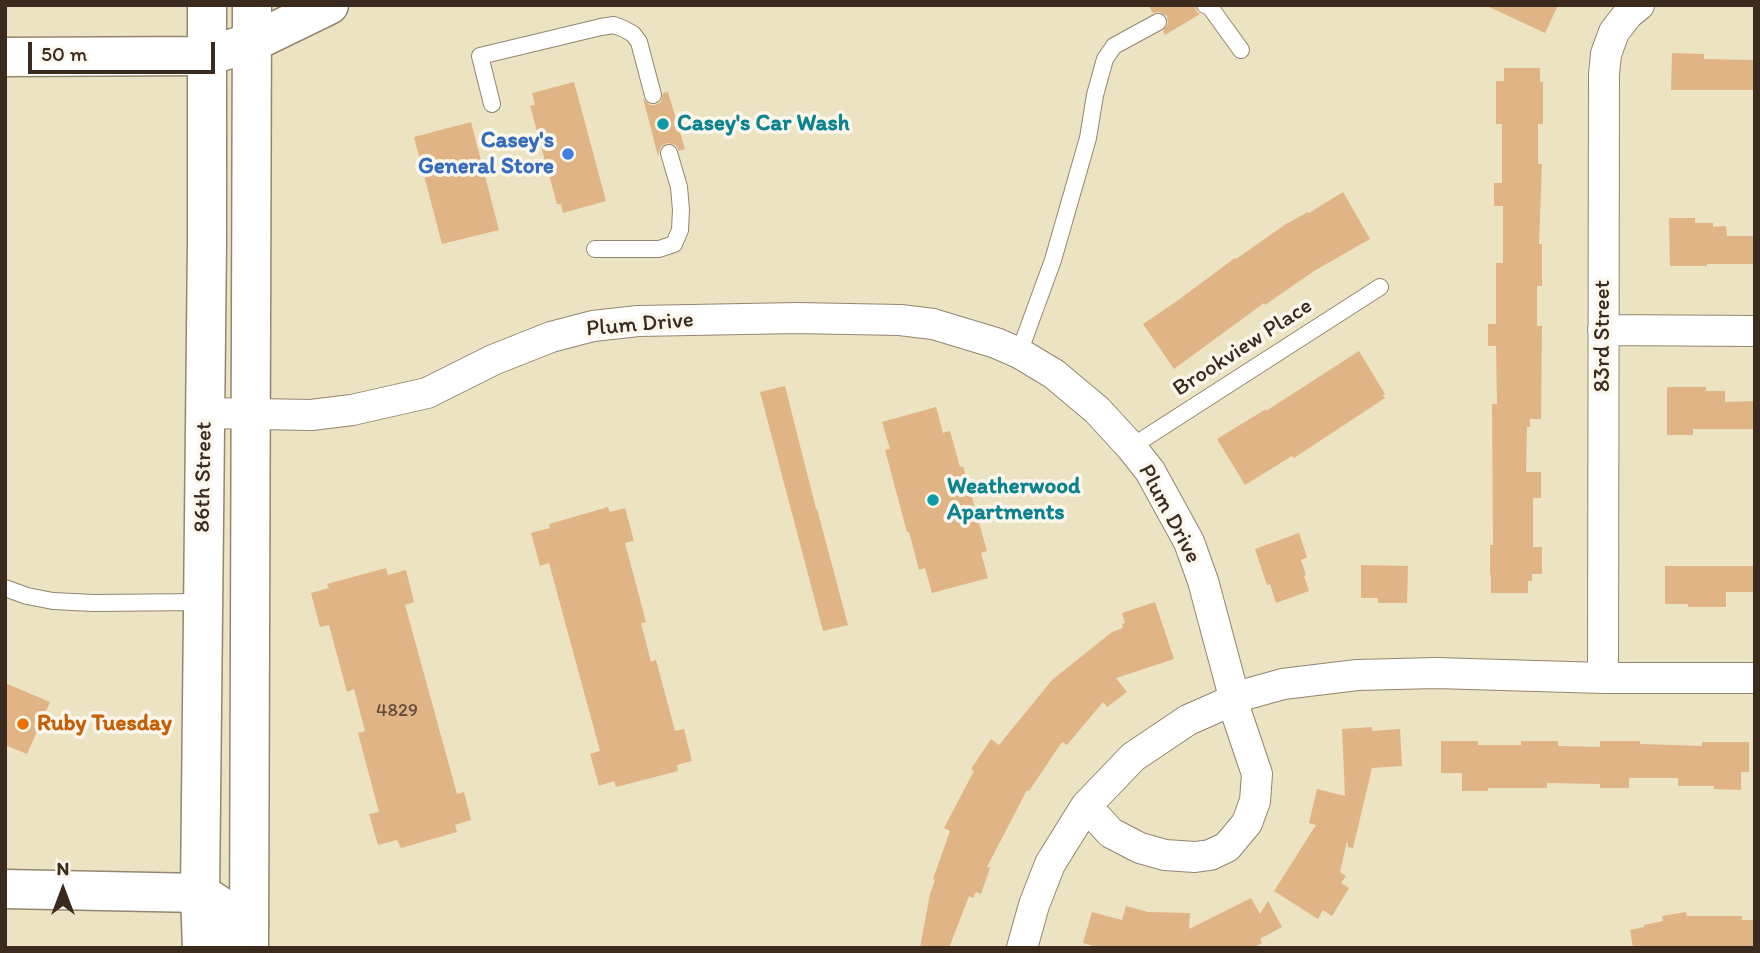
<!DOCTYPE html>
<html>
<head>
<meta charset="utf-8">
<style>
  body { margin:0 }
  #map { position:relative; width:1760px; height:953px; overflow:hidden; background:#ebe3c1; font-family:Itim,sans-serif }
  canvas { display:block }
  .frame { position:absolute; inset:0; border:7px solid #3b2a1e; pointer-events:none }
  .north { position:absolute; left:28px; top:855px; width:70px; height:70px; -webkit-text-stroke:5px #fbf7ec; paint-order:stroke; rotate:0deg; font-size:19px; font-weight:700; line-height:28px; text-align:center; color:#3b2a1e }
  .north::after { content:''; display:block; margin:auto; width:24px; height:32px; background:#3b2a1e; clip-path:polygon(50% 0,100% 100%,50% 72%,0 100%) }
  .scale { position:absolute; left:28px; top:42px; width:187px; height:32px; box-sizing:border-box; border:4px solid #3b2a1e; border-top:0; padding-left:9px; font-size:21px; line-height:24px; white-space:nowrap; color:#3b2a1e; -webkit-text-stroke:5px #fbf7ec; paint-order:stroke }
</style>
</head>
<body>
<div id="map">
<canvas width="1760" height="953"></canvas>
<div class="frame"></div>
<div class="north">N</div>
<div class="scale">50 m</div>
</div>
<script>
const ctx = document.querySelector('canvas').getContext('2d');
ctx.lineJoin = 'round';
function fill(path, color) { ctx.fillStyle = color; ctx.fill(path, 'evenodd'); }
const poly = rows => new Path2D(rows.map(r => 'M' + r).join(''));
function trace(path, color, width, dash) { ctx.strokeStyle = color; ctx.lineWidth = width; ctx.lineCap = dash ? 'butt' : 'round'; ctx.setLineDash(dash || []); ctx.stroke(path); }
function write(font, color, halo, rows, align = 'center') {
  ctx.font = font + ' Itim,sans-serif'; ctx.lineWidth = 7; ctx.setLineDash([]); ctx.textBaseline = 'middle'; ctx.strokeStyle = halo; ctx.fillStyle = color; for (const [text, x, y, turn = 0] of rows) {
    ctx.save(); ctx.translate(x, y); ctx.rotate((+turn || 0) * Math.PI / 180); ctx.textAlign = isNaN(turn) ? turn : align; if (halo) ctx.strokeText(text, 0, 0); ctx.fillText(text, 0, 0); ctx.restore();
  }
}
fill(poly([
  [1148,5,1195,5,1196,11,1200,14,1165,35,1163,31,1168,23,1167,16,1159,12,1153,13],
  [1485,5,1558,5,1545,33],
  [1672,53,1704,54,1704,59,1755,60,1755,90,1671,90],
  [1504,68,1540,68,1540,82,1543,82,1543,124,1538,124,1538,164,1542,164,1539,244,1542,244,1542,286,1537,286,1537,326,1542,326,1541,419,1530,419,1530,427,1527,427,1526,472,1541,472,1541,498,1533,498,1533,547,1542,547,1542,574,1532,574,1532,581,1528,581,1528,593,1491,593,1491,575,1490,575,1490,545,1493,545,1492,404,1497,404,1496,346,1488,346,1488,324,1496,324,1496,263,1503,263,1503,206,1494,206,1494,183,1502,183,1502,124,1496,124,1496,81,1504,81],
  [574,82,606,201,563,213,561,204,557,204,530,106,535,105,532,93],
  [668,92,685,149,679,151,676,145,667,143,661,146,658,156,643,98,650,105,655,105,661,102,663,93],
  [471,122,499,230,442,244,414,137],
  [1343,192,1370,239,1314,271,1265,305,1264,303,1174,369,1143,324,1177,301,1235,258,1236,259,1286,224,1308,212,1309,213],
  [1669,218,1695,218,1695,223,1713,223,1713,227,1726,226,1727,236,1755,236,1755,264,1707,264,1707,266,1670,266],
  [1359,351,1385,394,1383,395,1385,398,1294,458,1292,456,1245,485,1217,439,1266,409,1266,411],
  [785,386,816,509,817,509,848,625,823,631,760,392],
  [1667,387,1706,387,1706,391,1725,391,1725,402,1755,401,1755,429,1693,429,1693,435,1667,435],
  [936,407,943,433,950,431,960,467,963,466,987,551,981,553,988,578,932,593,925,568,919,570,909,532,907,532,885,450,890,449,882,422],
  [608,507,610,512,625,508,634,541,625,543,646,622,641,623,651,662,656,660,675,731,684,729,692,761,677,765,678,771,616,787,614,781,599,786,590,754,600,751,549,563,540,566,531,533,550,528,549,524],
  [1299,533,1307,557,1301,560,1306,575,1304,576,1309,591,1276,603,1270,584,1267,585,1255,549],
  [1361,565,1408,566,1407,603,1378,603,1378,598,1361,598],
  [1665,566,1755,566,1755,592,1726,592,1726,607,1688,607,1688,604,1665,604],
  [386,568,388,575,406,570,414,602,405,605,457,794,464,792,471,820,455,825,457,832,401,848,397,840,378,845,369,814,379,812,358,733,365,731,354,689,347,692,329,625,320,627,311,593,329,588,327,584],
  [1155,602,1174,659,1116,678,1127,692,1107,707,1103,702,1067,745,1062,742,1029,791,1027,790,987,867,990,868,981,894,976,892,973,898,969,896,949,948,920,948,930,894,935,880,933,879,950,831,944,828,974,771,971,769,991,739,999,745,1052,680,1112,632,1123,628,1122,624,1125,623,1122,613],
  [5,683,50,702,27,754,5,745],
  [1372,727,1372,731,1400,729,1402,766,1372,768,1353,848,1348,847,1347,841,1340,872,1346,876,1341,883,1349,888,1332,916,1323,910,1318,919,1274,891,1316,825,1309,823,1317,789,1345,796,1342,729],
  [1441,741,1478,741,1478,745,1521,745,1521,741,1558,741,1558,746,1600,747,1600,741,1640,741,1640,744,1702,746,1702,742,1749,742,1749,772,1741,772,1741,790,1714,789,1714,786,1678,786,1678,778,1629,778,1629,788,1600,788,1600,784,1547,783,1547,788,1488,788,1488,791,1462,791,1462,773,1441,773],
  [1251,898,1260,914,1268,901,1282,927,1260,939,1262,943,1252,948,1100,948,1083,943,1092,912,1122,920,1126,906,1148,912,1190,913,1189,929],
  [1686,912,1687,916,1742,916,1742,920,1755,920,1755,948,1633,948,1630,930,1644,927,1644,925,1663,921,1662,916]
]), '#e1b486');
const lane = poly([
  [1205,5,1210,7,1241,50],
  [492,104,480,56,601,27,614,25,624,29,633,34,639,42,653,95],
  [595,249,659,249,674,244,680,230,681,210,679,187,669,153],
  [1019,353,1053,260,1088,138,1095,95,1105,59,1114,46,1158,22],
  [1131,447,1380,287],
  [5,588,27,596,53,601,93,603,203,602]
]);
const street = poly([
  [1603,330,1755,331],
  [205,413,311,415,352,410,427,393,493,360,551,337,593,326,638,321,797,318,900,320,933,324,996,343,1019,353,1054,374,1097,410,1131,447,1150,471,1189,542,1203,581,1233,693,1235,709,1257,774,1255,801,1247,823,1227,847,1210,855,1195,857,1165,855,1140,848,1111,833,1086,806],
  [1603,678,1604,74,1606,54,1614,32,1628,14,1639,5],
  [1022,948,1034,905,1050,864,1086,806,1133,757,1188,720,1247,694,1283,684,1357,675,1436,673,1603,678,1755,678]
]);
const secondary = poly([
  [5,889,200,893,249,925,217,948]
]);
const primary = poly([
  [202,948,200,893,207,241,207,5],
  [249,948,252,5]
]);
const highway = poly([
  [5,57,207,56,253,42,329,5]
]);
trace(lane, '#938670', 18);
trace(street, '#938670', 32);
trace(secondary, '#938670', 41);
trace(primary, '#938670', 41);
trace(highway, '#938670', 41);
trace(lane, '#fff', 16);
trace(street, '#fff', 30);
trace(secondary, '#fff', 38);
trace(primary, '#fff', 38);
trace(highway, '#fff', 38);
for (const [x, y, r, color] of [
  [663,124,7,"#0f9aa8"],
  [568,154,7,"#3f7fe0"],
  [933,500,7,"#0f9aa8"],
  [23,724,7,"#e8710a"]
]) { const dot = new Path2D(); dot.arc(x, y, r, 0, 2 * Math.PI); ctx.fillStyle = color; ctx.fill(dot); trace(dot, '#fbf7ec', 2.5); }
write('19px', '#644c38', null, [
  ["4829",397,711]
]);
write('bold 23px', '#0d838f', '#fbf7ec', [
  ["Casey's Car Wash",677,124],
  ["Weatherwood",947,487],
  ["Apartments",947,513]
], 'left');
write('bold 23px', '#366cbe', '#fbf7ec', [
  ["Casey's",554,141],
  ["General Store",554,167]
], 'right');
write('23px', '#3b2a1e', '#fbf7ec', [
  ["Plum Drive",640,325,-5],
  ["83rd Street",1603,336,-90],
  ["Brookview Place",1243,348,-33],
  ["86th Street",204,477,-89],
  ["Plum Drive",1169,514,62]
]);
write('bold 23px', '#c56008', '#fbf7ec', [
  ["Ruby Tuesday",37,724]
], 'left');
</script>
</body>
</html>
